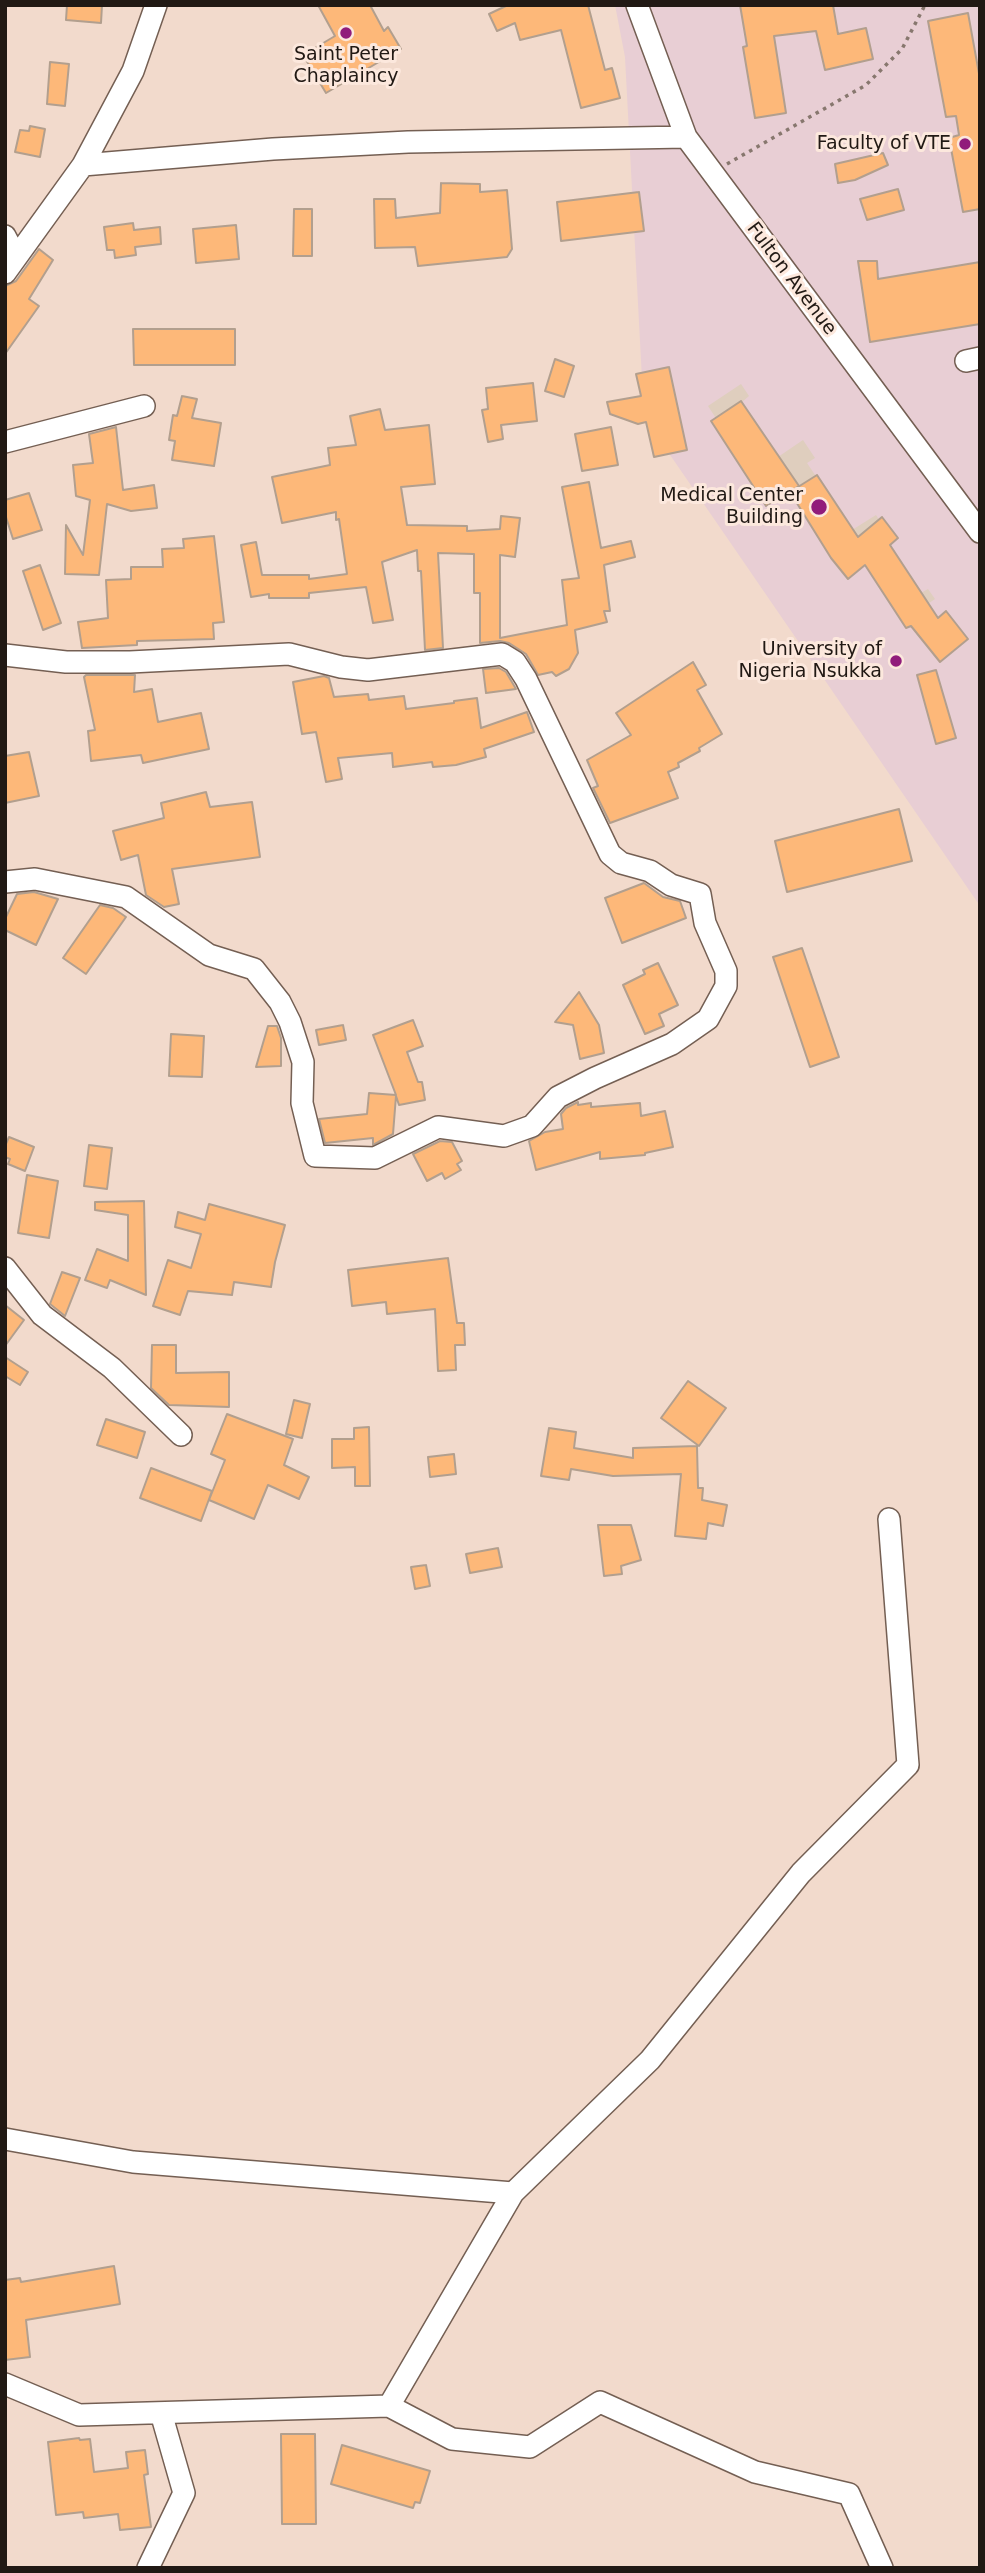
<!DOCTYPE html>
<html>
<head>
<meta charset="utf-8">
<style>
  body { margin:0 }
  #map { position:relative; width:985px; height:2573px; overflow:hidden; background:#f2dacc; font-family:"DejaVu Sans",sans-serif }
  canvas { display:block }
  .frame { position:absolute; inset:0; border:7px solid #211914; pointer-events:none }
</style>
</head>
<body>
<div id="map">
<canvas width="985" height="2573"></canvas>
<div class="frame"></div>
</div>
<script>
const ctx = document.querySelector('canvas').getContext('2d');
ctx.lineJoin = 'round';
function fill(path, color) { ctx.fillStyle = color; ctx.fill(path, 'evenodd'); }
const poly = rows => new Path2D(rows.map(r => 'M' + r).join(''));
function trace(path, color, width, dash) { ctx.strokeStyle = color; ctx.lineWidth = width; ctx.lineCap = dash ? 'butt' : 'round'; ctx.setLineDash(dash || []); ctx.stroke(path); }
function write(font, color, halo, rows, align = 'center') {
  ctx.font = font + ' "DejaVu Sans",sans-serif'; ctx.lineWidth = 6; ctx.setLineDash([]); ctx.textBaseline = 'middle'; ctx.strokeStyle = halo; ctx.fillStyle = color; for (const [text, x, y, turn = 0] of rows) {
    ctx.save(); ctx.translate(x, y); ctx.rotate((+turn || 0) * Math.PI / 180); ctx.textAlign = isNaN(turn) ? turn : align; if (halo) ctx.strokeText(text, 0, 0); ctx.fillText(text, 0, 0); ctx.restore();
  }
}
fill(poly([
  [615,5,980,5,980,906,644,417,625,57]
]), '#e8ced4');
fill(poly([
  [741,384,749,396,742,402,778,457,803,440,815,458,807,463,852,530,876,515,887,532,881,536,919,594,928,589,935,599,904,620,864,559,845,571,789,487,770,500,708,406]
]), '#dfcebe');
const building = poly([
  [67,5,102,5,101,23,66,20,67,5],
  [318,5,370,5,384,31,388,27,401,49,326,93,303,55,335,36,318,5],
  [508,5,588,5,605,70,612,68,620,98,581,108,561,30,520,40,515,23,497,31,489,14,508,5],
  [740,5,833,5,838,34,866,28,873,59,825,70,816,31,774,36,786,113,755,118,743,47,747,46,740,5],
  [968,13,980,79,980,209,963,212,949,138,959,135,956,116,946,117,928,21,968,13],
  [50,62,69,64,65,106,47,104,50,62],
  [30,126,45,129,40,157,15,152,20,130,29,131,30,126],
  [883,153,888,165,855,180,838,183,835,164,883,153],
  [441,183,480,184,480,192,507,190,512,249,507,257,418,266,415,247,375,248,374,199,395,199,396,218,440,213,441,183],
  [898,189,904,210,867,220,860,199,898,189],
  [639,192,644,231,561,241,557,202,639,192],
  [294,209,312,209,312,256,293,256,294,209],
  [133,223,134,230,160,227,161,244,135,247,136,255,115,258,114,250,107,250,104,227,133,223],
  [236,225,239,259,196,263,193,229,236,225],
  [39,249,53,260,29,299,39,306,5,354,5,286,16,281,39,249],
  [858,261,877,261,878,279,980,262,980,324,870,342,858,261],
  [133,329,235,329,235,365,134,365,133,329],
  [555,359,574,366,564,397,545,391,555,359],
  [669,367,687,450,654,457,646,422,638,424,610,414,607,402,641,396,636,374,669,367],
  [533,383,537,421,501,425,503,439,488,442,482,410,488,409,486,388,533,383],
  [182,396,197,399,192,418,221,423,214,466,172,460,175,441,169,440,173,415,177,416,182,396],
  [741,401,799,486,766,506,711,421,741,401],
  [380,409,385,430,429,425,435,484,401,487,407,525,467,526,467,531,500,529,501,516,520,518,515,557,500,555,500,638,567,625,562,580,579,578,562,487,589,482,601,548,631,541,635,557,604,565,610,611,604,611,607,622,575,630,578,653,569,669,556,676,552,672,538,675,526,654,509,643,500,641,480,643,480,593,474,593,474,554,438,553,443,648,425,650,421,571,418,571,417,550,382,562,393,620,373,623,366,587,309,593,309,598,269,598,269,594,251,597,241,545,256,542,262,575,309,575,309,579,347,574,339,519,336,520,336,512,282,523,272,477,330,465,328,448,356,445,350,416,380,409],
  [116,427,123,490,154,485,157,508,131,511,107,504,99,575,65,574,66,525,83,555,90,500,76,496,73,465,93,463,89,434,116,427],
  [611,427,618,465,582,471,575,434,611,427],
  [817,475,858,537,882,517,898,538,890,545,938,618,946,611,968,639,940,662,911,626,906,628,865,565,848,579,831,558,790,492,817,475],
  [29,493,42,530,13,539,5,514,5,500,29,493],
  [214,536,224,622,213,623,214,639,137,641,137,645,82,648,78,622,108,618,106,580,131,579,131,567,163,567,162,549,184,548,183,539,214,536],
  [40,565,61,623,43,630,23,571,40,565],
  [693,662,706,685,697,690,722,734,699,748,700,751,678,763,679,767,668,772,678,798,610,823,593,788,598,786,587,760,631,735,616,713,693,662],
  [499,668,506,672,516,689,486,693,483,669,499,668],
  [936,670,956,738,936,744,917,675,936,670],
  [86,675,135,675,134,692,152,689,158,722,201,713,209,749,143,763,141,755,91,761,88,731,95,730,84,677,86,675],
  [324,676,329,678,334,697,368,694,369,700,404,696,406,709,454,703,454,701,477,698,481,728,527,712,534,732,484,749,486,757,456,765,433,767,432,762,393,767,392,753,338,758,342,779,326,782,316,732,302,734,293,682,324,676],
  [29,752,39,796,5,803,5,756,29,752],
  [206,792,210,807,252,802,260,857,172,869,179,904,164,907,146,895,138,855,121,860,113,831,164,818,161,803,206,792],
  [899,809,912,861,787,892,775,841,899,809],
  [644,883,663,897,680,901,686,918,622,943,605,898,644,883],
  [34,892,58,899,36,945,5,930,5,919,17,894,34,892],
  [100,905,113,908,126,917,86,974,63,958,100,905],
  [802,948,839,1057,810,1067,773,957,802,948],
  [658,963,678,1005,659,1014,664,1026,645,1034,623,985,645,974,643,970,658,963],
  [579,992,599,1025,604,1053,580,1059,573,1025,555,1022,579,992],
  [413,1020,423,1046,407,1052,418,1082,422,1082,425,1100,399,1105,396,1096,393,1134,373,1145,373,1138,325,1143,319,1119,367,1114,369,1093,396,1095,373,1035,413,1020],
  [343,1025,346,1040,319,1045,316,1030,343,1025],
  [268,1026,277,1026,281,1038,281,1066,256,1067,268,1026],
  [171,1034,204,1036,202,1077,169,1076,171,1034],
  [578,1102,578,1105,591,1103,591,1107,640,1103,641,1116,665,1111,673,1147,645,1153,645,1155,600,1159,600,1152,536,1170,529,1141,545,1132,563,1129,561,1114,566,1108,578,1102],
  [9,1137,34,1147,25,1171,8,1164,10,1159,5,1157,5,1146,9,1137],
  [440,1141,452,1142,462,1161,457,1164,461,1170,445,1179,442,1173,427,1181,413,1154,440,1141],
  [89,1145,112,1148,107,1189,84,1186,89,1145],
  [27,1175,58,1181,49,1238,18,1233,27,1175],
  [144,1201,146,1295,110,1280,107,1288,85,1280,97,1249,128,1261,128,1215,95,1210,95,1202,144,1201],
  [209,1204,285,1225,275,1262,271,1287,234,1282,232,1295,188,1291,180,1315,153,1306,168,1260,191,1268,201,1234,175,1227,178,1212,205,1220,209,1204],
  [448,1258,457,1323,464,1323,465,1345,455,1345,456,1370,438,1371,435,1309,387,1314,386,1302,352,1306,348,1270,448,1258],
  [62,1272,80,1278,65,1316,50,1304,62,1272],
  [5,1305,24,1320,5,1346,5,1305],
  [152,1345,176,1345,176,1373,229,1372,229,1407,169,1405,151,1388,152,1345],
  [5,1357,28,1372,20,1385,5,1376,5,1357],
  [688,1381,726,1408,699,1446,661,1418,688,1381],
  [294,1400,310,1404,302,1438,286,1434,294,1400],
  [227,1414,293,1439,284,1465,309,1477,299,1499,268,1485,254,1519,209,1500,225,1460,211,1454,227,1414],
  [106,1419,145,1432,137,1458,97,1445,106,1419],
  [369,1427,370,1486,355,1486,355,1467,332,1468,332,1439,354,1439,354,1428,369,1427],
  [549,1428,576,1432,574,1448,633,1458,633,1448,697,1446,698,1488,703,1488,702,1500,727,1505,723,1526,708,1523,706,1539,675,1536,681,1474,613,1476,571,1469,569,1480,541,1476,549,1428],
  [454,1454,456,1474,430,1477,428,1457,454,1454],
  [151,1468,212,1491,201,1521,140,1498,151,1468],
  [598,1525,631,1525,641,1560,621,1566,622,1574,604,1576,598,1525],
  [498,1548,502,1567,470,1573,466,1554,498,1548],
  [426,1565,430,1586,415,1589,411,1567,426,1565],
  [114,2266,120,2304,26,2320,30,2357,5,2360,5,2280,20,2278,21,2282,114,2266],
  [281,2434,315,2434,316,2524,282,2524,281,2434],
  [79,2438,80,2440,90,2439,94,2472,128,2468,126,2452,145,2450,148,2474,144,2475,151,2527,120,2530,118,2514,84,2518,83,2512,56,2515,48,2442,79,2438],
  [342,2445,430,2471,420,2503,415,2502,413,2508,331,2484,342,2445]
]);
fill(building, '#fdb879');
trace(building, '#b29f8e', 2);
const minor = poly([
  [637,5,686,137,980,532],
  [83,165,273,149,408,142,686,137],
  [5,236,16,257],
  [5,273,83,165,133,71,156,5],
  [966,361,980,358],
  [5,442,144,406],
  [5,655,66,662,130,662,289,654,341,667,368,670,502,654,515,662,526,679,610,854,621,863,650,871,671,885,700,894,705,923,726,971,726,986,708,1019,672,1044,595,1078,558,1097,532,1126,504,1136,438,1127,375,1158,315,1156,302,1103,303,1062,290,1022,280,1002,254,969,209,955,126,897,35,879,5,882],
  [5,1268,42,1315,112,1368,181,1435],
  [5,2139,133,2162,513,2193],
  [5,2384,79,2415,389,2406,452,2439,530,2447,600,2402,755,2472,849,2494,882,2568],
  [389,2406,513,2193,650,2060,801,1873,908,1765,889,1519],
  [148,2568,184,2493,161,2413]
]);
trace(minor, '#745f53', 24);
trace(poly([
  [727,164,866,85,902,49,925,5]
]), '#87776e', 3.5, [3.5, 5]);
trace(minor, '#fff', 21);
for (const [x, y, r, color] of [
  [346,33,7,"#911c7b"],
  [965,144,7,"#911c7b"],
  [819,507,9,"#911c7b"],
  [896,661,7,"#911c7b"]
]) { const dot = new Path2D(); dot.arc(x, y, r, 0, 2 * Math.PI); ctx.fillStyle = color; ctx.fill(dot); trace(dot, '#fce8dd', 2.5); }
write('19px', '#211914', '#fce8dd', [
  ["Saint Peter",346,55,"center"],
  ["Chaplaincy",346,77,"center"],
  ["Faculty of VTE",951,144],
  ["Medical Center",803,496],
  ["Building",803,518],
  ["University of",882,650],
  ["Nigeria Nsukka",882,672]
], 'right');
write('19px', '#211914', '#fce8dd', [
  ["Fulton Avenue",791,279,53]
]);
</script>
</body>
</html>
